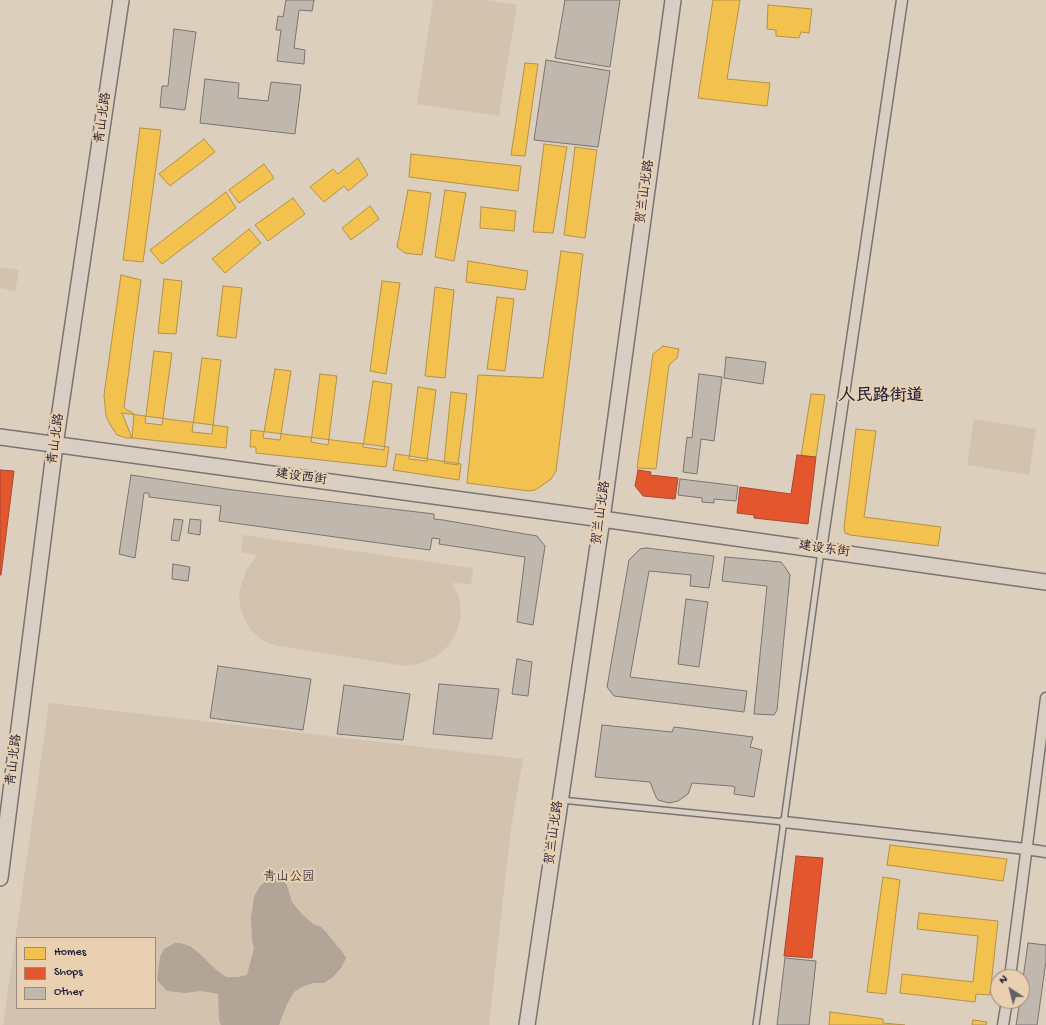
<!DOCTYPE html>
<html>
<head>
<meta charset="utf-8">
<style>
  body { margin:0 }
  #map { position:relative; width:1046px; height:1025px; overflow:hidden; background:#dccfbe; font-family:"Gochi Hand",sans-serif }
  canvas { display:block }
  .legend { position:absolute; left:16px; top:937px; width:140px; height:72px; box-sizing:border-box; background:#e9d0b1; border:1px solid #998a82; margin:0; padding:5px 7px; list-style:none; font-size:12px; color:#22223b }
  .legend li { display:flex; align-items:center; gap:8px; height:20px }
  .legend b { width:20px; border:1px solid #998a82 }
  .north { position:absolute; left:990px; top:969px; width:40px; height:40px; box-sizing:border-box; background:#e9d0b1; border:1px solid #998a82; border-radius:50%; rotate:324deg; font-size:11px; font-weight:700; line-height:16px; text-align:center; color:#22223b }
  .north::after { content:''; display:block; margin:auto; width:14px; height:18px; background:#635f69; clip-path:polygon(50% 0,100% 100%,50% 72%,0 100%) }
</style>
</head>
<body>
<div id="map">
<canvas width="1046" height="1025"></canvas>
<ul class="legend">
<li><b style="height:11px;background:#f2c14e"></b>Homes</li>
<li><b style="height:11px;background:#e4572e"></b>Shops</li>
<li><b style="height:11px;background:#c1b8ad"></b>Other</li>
</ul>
<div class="north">N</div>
</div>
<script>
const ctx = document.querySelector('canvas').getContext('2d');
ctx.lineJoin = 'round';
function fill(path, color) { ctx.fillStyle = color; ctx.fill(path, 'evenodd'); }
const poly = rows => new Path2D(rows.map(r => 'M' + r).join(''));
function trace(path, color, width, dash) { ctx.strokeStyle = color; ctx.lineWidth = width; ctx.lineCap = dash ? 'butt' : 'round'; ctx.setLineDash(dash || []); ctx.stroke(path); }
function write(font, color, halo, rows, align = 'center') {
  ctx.font = font + ' "Gochi Hand","LXGW WenKai TC",sans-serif'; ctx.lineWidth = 4; ctx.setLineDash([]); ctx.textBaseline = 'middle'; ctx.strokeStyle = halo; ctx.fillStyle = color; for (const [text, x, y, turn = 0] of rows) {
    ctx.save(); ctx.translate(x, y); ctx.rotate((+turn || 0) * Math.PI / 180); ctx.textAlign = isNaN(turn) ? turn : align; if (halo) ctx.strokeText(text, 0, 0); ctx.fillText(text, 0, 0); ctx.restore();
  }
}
fill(poly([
  [433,0,486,0,517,5,499,116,417,104],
  [0,267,19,270,15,291,0,288],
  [974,419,1036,429,1029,475,967,465],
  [243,535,473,568,471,584,452,583,459,597,461,617,457,631,450,644,438,655,429,660,418,664,406,666,279,646,271,644,262,640,251,630,244,618,240,606,239,594,242,582,247,569,257,555,241,552],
  [49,703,523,759,511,828,489,1025,3,1025],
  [17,938,155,938,155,1008,17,1008]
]), '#d3c2ae');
fill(poly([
  [269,878,282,879,287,885,292,902,301,913,313,924,321,927,326,932,338,947,342,951,346,958,341,968,333,977,324,983,313,983,302,987,294,992,287,1004,279,1025,221,1025,219,1020,218,994,208,992,200,991,185,993,167,991,157,980,160,957,164,949,175,943,180,943,190,946,199,953,214,968,226,977,237,977,247,975,254,948,252,939,251,918,254,897,260,886]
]), '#b3a498');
const homes = poly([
  [713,0,740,0,727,79,770,83,767,106,698,98,713,0],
  [768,5,812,9,809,33,801,32,799,38,776,36,776,30,767,29,768,5],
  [525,63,538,64,525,156,511,155,525,63],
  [140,128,161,130,143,262,123,260,140,128],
  [204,139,215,152,170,186,159,174,204,139],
  [544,144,567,147,553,233,533,232,544,144],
  [575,147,597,150,585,238,564,235,575,147],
  [411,154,521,166,518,191,409,177,411,154],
  [358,158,368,175,348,191,344,186,324,202,310,187,333,169,338,174,358,158],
  [264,164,274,178,239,203,229,190,264,164],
  [408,190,431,193,422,255,405,253,397,247,408,190],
  [445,190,466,193,454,261,435,257,445,190],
  [226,192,236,208,162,264,150,250,226,192],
  [293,198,305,214,268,241,255,225,293,198],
  [370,206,379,219,351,240,342,228,370,206],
  [481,207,516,211,514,231,480,228,481,207],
  [249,229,261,243,225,273,212,259,249,229],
  [561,251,583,254,556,471,551,479,544,484,535,490,529,491,467,483,478,375,543,378,561,251],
  [468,261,528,271,525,290,466,282,468,261],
  [121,275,141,280,124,407,128,411,130,411,134,414,132,438,127,438,117,435,111,426,106,416,104,395,121,275],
  [164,279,182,281,176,334,158,333,164,279],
  [382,281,400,283,386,374,370,371,382,281],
  [223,286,242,288,236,338,217,336,223,286],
  [435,287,454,290,445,378,425,376,435,287],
  [497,297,514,299,505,371,487,369,497,297],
  [663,346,679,349,677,358,669,365,656,469,637,468,653,354,663,346],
  [154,351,172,353,162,425,145,423,154,351],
  [202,358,221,360,212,434,192,432,202,358],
  [275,369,291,371,280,440,263,438,275,369],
  [320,374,337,376,328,445,311,442,320,374],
  [373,381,392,384,384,450,363,447,373,381],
  [418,387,436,390,427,461,409,459,418,387],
  [451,392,467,394,458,465,444,463,451,392],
  [811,394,825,395,816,457,801,456,811,394],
  [122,413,228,427,226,448,132,438,122,413],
  [856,429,876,431,864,517,941,527,938,546,850,535,845,533,844,527,856,429],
  [251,430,389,447,386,467,256,453,256,447,250,447,251,430],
  [396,454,461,464,459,480,393,470,396,454],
  [890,845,1007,859,1003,881,887,865,890,845],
  [883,877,900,880,886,994,867,992,883,877],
  [919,913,998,921,990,995,976,994,975,1002,900,993,902,974,973,982,978,936,917,929,919,913],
  [830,1012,883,1019,883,1023,905,1025,829,1025,830,1012],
  [973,1020,987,1022,986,1025,972,1025,973,1020]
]);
fill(homes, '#f2c14e');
trace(homes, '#b49148', 1);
const shops = poly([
  [797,455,816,457,808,524,754,518,754,515,737,513,740,487,791,494,797,455],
  [0,470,14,471,1,575,0,575,0,470],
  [638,470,651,472,650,475,678,478,675,499,643,496,635,486,638,470],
  [796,856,823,858,812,958,784,956,796,856]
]);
fill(shops, '#e4572e');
trace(shops, '#aa4732', 1);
const building = poly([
  [286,0,314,0,312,11,299,10,294,48,305,50,304,64,277,61,281,30,276,30,278,16,283,17,286,0],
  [565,0,620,0,610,67,555,58,565,0],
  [174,29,196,32,185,110,160,107,162,86,168,86,174,29],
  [546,60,610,71,598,147,534,140,546,60],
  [205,79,239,83,238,98,268,101,271,82,301,85,295,134,200,123,205,79],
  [726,357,766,362,763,384,724,378,726,357],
  [699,374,722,377,714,441,701,439,697,474,683,472,687,437,692,438,699,374],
  [131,475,233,490,434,514,434,519,443,520,537,536,545,546,533,625,517,622,525,557,439,544,440,539,432,538,430,550,219,521,221,506,149,497,149,493,144,493,135,558,119,554,131,475],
  [680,479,738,486,736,501,714,499,714,503,702,502,702,498,678,495,680,479],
  [174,519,183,520,179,541,171,540,174,519],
  [190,519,201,520,200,535,188,533,190,519],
  [646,548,714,556,709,588,690,586,691,575,649,571,630,677,747,691,744,712,614,696,607,687,629,560,640,549,646,548],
  [725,557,781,562,785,567,790,575,777,710,774,715,754,714,767,586,722,581,725,557],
  [173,564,190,567,188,581,172,579,173,564],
  [686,599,708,602,699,667,678,664,686,599],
  [517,659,532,662,528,696,512,694,517,659],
  [218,666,311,679,303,730,210,718,218,666],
  [439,684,499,689,492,739,433,734,439,684],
  [344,685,410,694,403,740,337,734,344,685],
  [602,725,672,732,674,727,753,737,750,747,762,750,754,797,734,794,735,787,731,786,692,783,688,794,678,801,669,803,658,800,656,797,650,782,595,777,602,725],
  [1028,943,1046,945,1046,961,1037,1025,1016,1025,1020,1001,1022,1001,1022,986,1028,943],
  [785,958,816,961,809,1025,777,1025,785,958]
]);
fill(building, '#c1b8ad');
trace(building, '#7a7472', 1);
const lane = poly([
  [561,800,784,822],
  [756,1025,821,551]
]);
const street = poly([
  [821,550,902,0],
  [784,822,1026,849,1046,852],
  [1010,977,1046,698],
  [1003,1025,1007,1001]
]);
const secondary = poly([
  [0,437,602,519,1046,582],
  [0,878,55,445,121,0],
  [527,1025,602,519,673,0]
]);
trace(lane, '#7a7472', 8);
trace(street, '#7a7472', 13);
trace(secondary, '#7a7472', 18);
trace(lane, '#d8cec2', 5);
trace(street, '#d8cec2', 10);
trace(secondary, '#d8cec2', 15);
write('13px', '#22223b', '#e9d0b1', [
  ["青山北路",104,118,-82],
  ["贺兰山北路",646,192,-82],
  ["青山北路",57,439,-82],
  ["建设西街",301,478,8],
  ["贺兰山北路",602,513,-82],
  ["建设东街",824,550,8],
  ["青山北路",15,760,-83],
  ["贺兰山北路",555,833,-82]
]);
write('13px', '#44404f', '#e9d0b1', [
  ["青山公园",289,878]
]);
write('bold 17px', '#22223b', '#e9d0b1', [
  ["人民路街道",881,397]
]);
</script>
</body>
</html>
